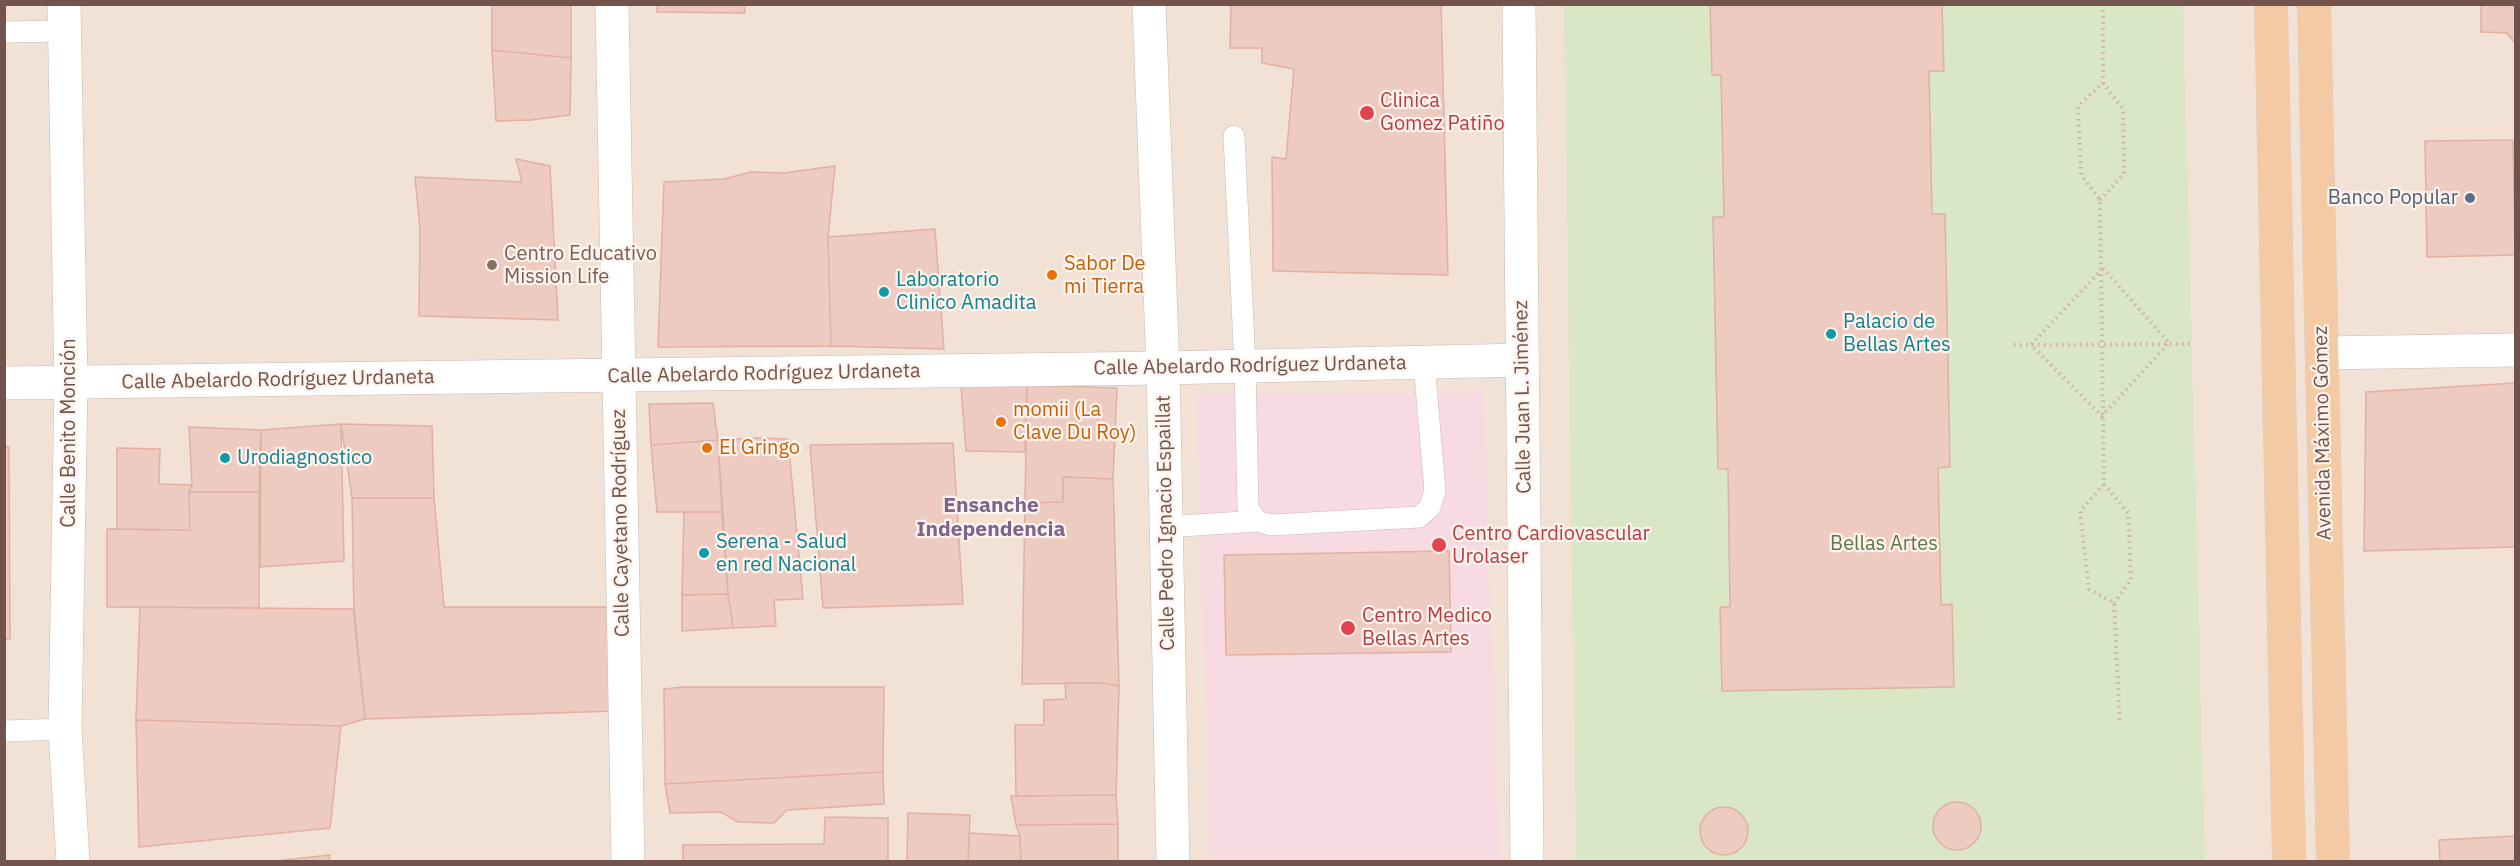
<!DOCTYPE html>
<html>
<head>
<meta charset="utf-8">
<style>
  body { margin:0 }
  #map { position:relative; width:2520px; height:866px; overflow:hidden; background:#fbf0e7; font-family:"IBM Plex Sans",sans-serif }
  canvas { display:block }
  .frame { position:absolute; inset:0; border:6px solid #72544d; pointer-events:none }
</style>
</head>
<body>
<div id="map">
<canvas width="2520" height="866"></canvas>
<div class="frame"></div>
</div>
<script>
const ctx = document.querySelector('canvas').getContext('2d');
ctx.lineJoin = 'round';
function fill(path, color) { ctx.fillStyle = color; ctx.fill(path, 'evenodd'); }
const poly = rows => new Path2D(rows.map(r => 'M' + r).join(''));
function trace(path, color, width, dash) { ctx.strokeStyle = color; ctx.lineWidth = width; ctx.lineCap = dash ? 'butt' : 'round'; ctx.setLineDash(dash || []); ctx.stroke(path); }
function write(font, color, halo, rows, align = 'center') {
  ctx.font = font + ' "IBM Plex Sans",sans-serif'; ctx.lineWidth = 4.5; ctx.setLineDash([]); ctx.textBaseline = 'middle'; ctx.strokeStyle = halo; ctx.fillStyle = color; for (const [text, x, y, turn = 0] of rows) {
    ctx.save(); ctx.translate(x, y); ctx.rotate((+turn || 0) * Math.PI / 180); ctx.textAlign = isNaN(turn) ? turn : align; if (halo) ctx.strokeText(text, 0, 0); ctx.fillText(text, 0, 0); ctx.restore();
  }
}
fill(poly([
  [5,5,2515,5,2515,861,5,861]
]), '#f2e1d5');
fill(poly([
  [1483,392,1500,861,1211,861,1196,394]
]), '#f8dae2');
fill(poly([
  [1564,5,2183,5,2205,861,1576,861]
]), '#d9e7c6');
const building = poly([
  [492,4,571,4,571,58,492,50,492,4],
  [657,4,744,4,745,13,657,12,657,4],
  [1231,4,1441,4,1448,275,1273,271,1272,157,1286,159,1294,69,1262,63,1262,48,1230,48,1231,4],
  [1710,4,1942,4,1944,71,1929,71,1932,214,1945,214,1950,467,1938,468,1941,605,1952,604,1954,687,1722,691,1720,607,1730,607,1728,469,1718,469,1713,217,1724,217,1721,75,1712,75,1710,4],
  [2481,4,2516,4,2516,44,2507,33,2481,32,2481,4],
  [492,50,571,58,570,115,531,120,496,121,492,50],
  [2513,140,2515,255,2427,257,2425,141,2513,140],
  [516,159,550,166,558,320,419,316,420,228,415,177,522,182,516,159],
  [835,166,828,237,831,346,658,347,664,182,724,179,751,172,784,173,835,166],
  [935,229,944,349,831,346,828,237,935,229],
  [2516,383,2516,547,2364,551,2366,392,2516,383],
  [1027,385,1117,388,1113,479,1063,477,1063,502,1025,503,1027,385],
  [1027,385,1025,452,966,451,961,386,1027,385],
  [713,403,718,440,651,445,649,404,713,403],
  [341,424,344,561,260,567,261,430,341,424],
  [341,424,432,426,434,498,352,498,341,424],
  [189,427,261,430,259,492,189,492,192,485,189,427],
  [758,438,788,439,803,599,774,600,776,626,733,628,728,594,718,440,758,438],
  [718,440,722,512,657,512,651,445,718,440],
  [953,443,963,604,823,608,810,445,953,443],
  [4,447,9,447,10,639,4,640,4,447],
  [117,448,160,449,159,484,192,485,189,492,190,530,117,529,117,448],
  [1063,477,1113,479,1119,686,1101,683,1022,684,1025,503,1063,502,1063,477],
  [189,492,259,492,259,608,107,607,107,529,190,530,189,492],
  [352,498,434,498,444,607,612,607,616,711,365,719,354,616,352,498],
  [684,512,722,512,728,594,682,595,684,512],
  [1449,551,1451,652,1226,655,1224,555,1449,551],
  [728,594,733,628,682,631,682,595,728,594],
  [140,607,354,609,365,719,341,726,136,720,140,607],
  [1065,683,1101,683,1119,686,1116,795,1016,796,1015,725,1044,725,1044,700,1066,699,1065,683],
  [683,687,884,687,883,772,665,784,664,689,683,687],
  [136,720,341,726,330,828,139,847,136,720],
  [883,772,884,804,787,810,774,823,738,822,721,812,670,813,665,784,883,772],
  [1116,795,1118,824,1016,825,1011,796,1116,795],
  '1933 826a24 24 0 1 1 48 0a24 24 0 1 1-48 0Z',
  '1700 831a24 24 0 1 1 48 0a24 24 0 1 1-48 0Z',
  [908,813,970,815,968,862,907,862,908,813],
  [825,817,888,818,888,862,683,862,683,845,824,844,825,817],
  [1118,824,1118,862,1021,862,1020,836,1016,825,1118,824],
  [969,833,1020,836,1021,862,968,862,969,833],
  [2516,836,2516,862,2440,862,2439,840,2516,836],
  [330,855,329,862,266,862,330,855]
]);
fill(building, '#eecbc0');
trace(building, '#e0b0a2', 1.5);
const service = poly([
  [4,32,64,31],
  [1234,136,1245,366,1248,508,1257,521,1271,525,1419,517,1430,507,1435,491,1424,363],
  [1166,527,1257,521],
  [4,731,65,729]
]);
const minor = poly([
  [64,4,71,383,65,729,73,862],
  [612,4,628,862],
  [1149,4,1163,368,1173,862],
  [1519,4,1527,862],
  [2322,353,2516,350],
  [4,383,1163,368,1523,360]
]);
const primary = poly([
  [2271,4,2289,862],
  [2314,4,2333,862]
]);
trace(service, '#ceb9b0', 22);
trace(minor, '#ceb9b0', 34);
trace(primary, '#d8cfcd', 34);
trace(poly([
  [2103,4,2103,83,2078,106,2081,175,2100,200,2104,484,2080,511,2089,589,2114,603,2120,724],
  [2100,200,2124,174,2123,109,2103,83],
  [2103,268,2169,343,2102,416,2031,345,2103,268],
  [2014,345,2191,344],
  [2104,484,2128,513,2131,580,2114,603]
]), '#d3aea3', 4, [1.5, 4.5]);
trace(service, '#fff', 21);
trace(minor, '#fff', 33);
trace(primary, '#f4caa4', 33);
for (const [x, y, r, color] of [
  [1367,113,8,"#e0444e"],
  [2470,198,6,"#5c6f8a"],
  [492,265,6,"#8d6e63"],
  [1052,275,6,"#e8710a"],
  [884,292,6,"#0f9aa8"],
  [1831,334,6,"#0f9aa8"],
  [1001,422,6,"#e8710a"],
  [707,448,6,"#e8710a"],
  [225,458,6,"#0f9aa8"],
  [1439,545,8,"#e0444e"],
  [704,553,6,"#0f9aa8"],
  [1348,628,8,"#e0444e"]
]) { const dot = new Path2D(); dot.arc(x, y, r, 0, 2 * Math.PI); ctx.fillStyle = color; ctx.fill(dot); trace(dot, '#fef4ed', 2); }
write('20px', '#be3a42', '#fef4ed', [
  ["Clinica",1380,101],
  ["Gomez Patiño",1380,124],
  ["Centro Cardiovascular",1452,534],
  ["Urolaser",1452,557],
  ["Centro Medico",1362,616],
  ["Bellas Artes",1362,639]
], 'left');
write('20px', '#4e5e75', '#fef4ed', [
  ["Banco Popular",2458,198]
], 'right');
write('20px', '#785e54', '#fef4ed', [
  ["Centro Educativo",504,254],
  ["Mission Life",504,277]
], 'left');
write('20px', '#c56008', '#fef4ed', [
  ["Sabor De",1064,264],
  ["mi Tierra",1064,287],
  ["momii (La",1013,410],
  ["Clave Du Roy)",1013,433],
  ["El Gringo",719,448]
], 'left');
write('20px', '#0d838f', '#fef4ed', [
  ["Laboratorio",896,280],
  ["Clinico Amadita",896,303],
  ["Palacio de",1843,322],
  ["Bellas Artes",1843,345],
  ["Urodiagnostico",237,458],
  ["Serena - Salud",716,542],
  ["en red Nacional",716,565]
], 'left');
write('20px', '#72544d', '#fef4ed', [
  ["Calle Abelardo Rodríguez Urdaneta",1250,366,-1],
  ["Calle Abelardo Rodríguez Urdaneta",764,374,-1],
  ["Calle Abelardo Rodríguez Urdaneta",278,380,-1],
  ["Calle Juan L. Jiménez",1523,397,-91],
  ["Calle Benito Monción",69,433,-90],
  ["Avenida Máximo Gómez",2323,433,-91],
  ["Calle Cayetano Rodríguez",621,523,-91],
  ["Calle Pedro Ignacio Espaillat",1166,523,-91]
]);
write('20px', '#5c7846', '#fef4ed', [
  ["Bellas Artes",1884,544]
]);
write('bold 21px', '#7a658e', '#fef4ed', [
  ["Ensanche",991,506],
  ["Independencia",991,530]
]);
</script>
</body>
</html>
